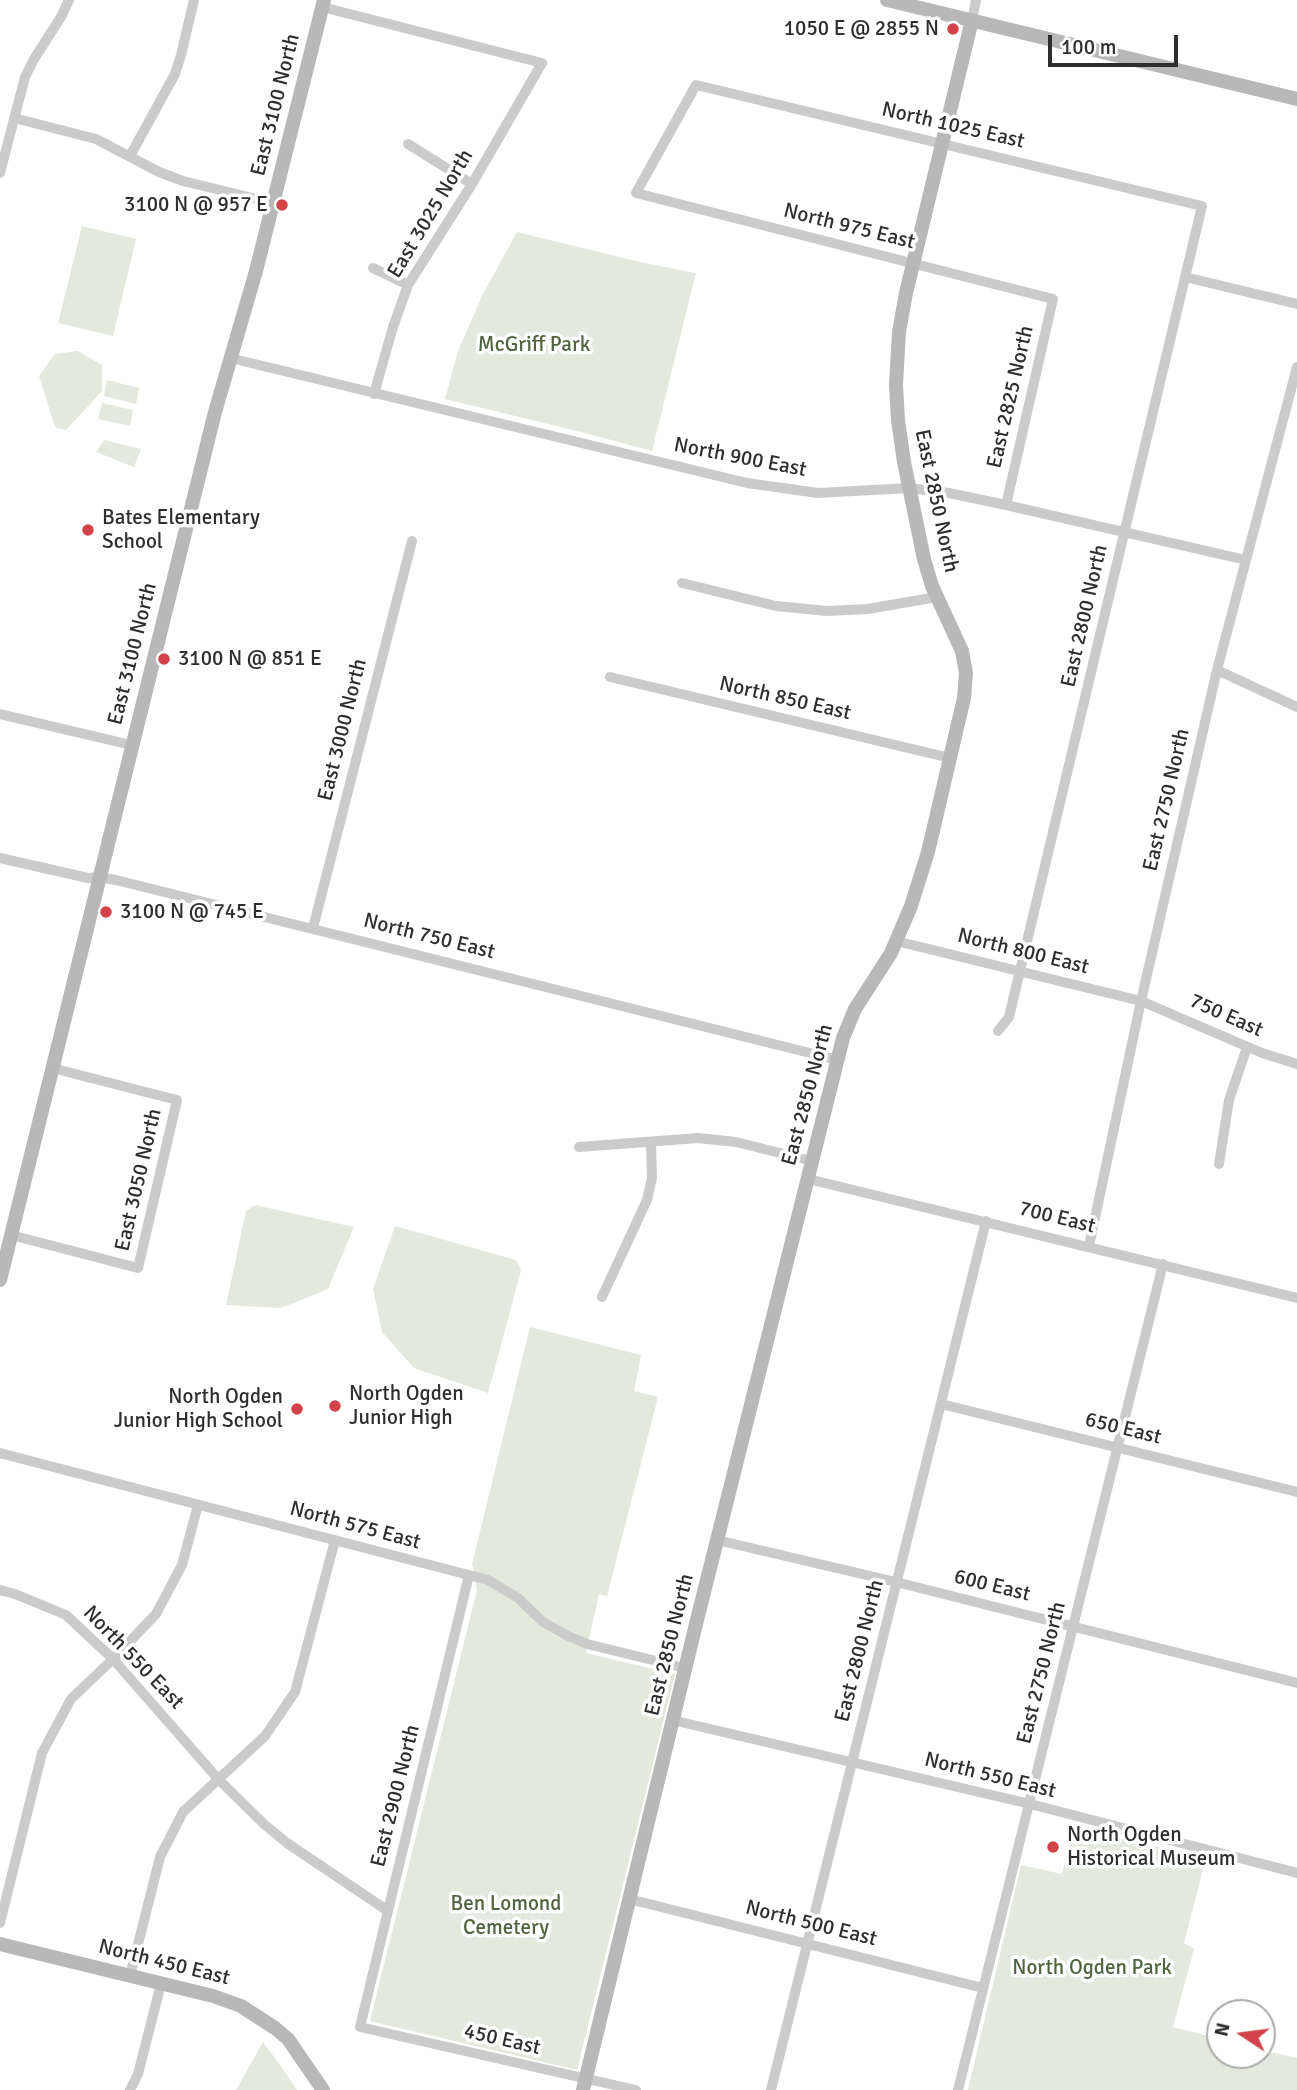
<!DOCTYPE html>
<html>
<head>
<meta charset="utf-8">
<style>
  body { margin:0 }
  #map { position:relative; width:1297px; height:2090px; overflow:hidden; background:#fff; font-family:Signika,sans-serif }
  canvas { display:block }
  .north { position:absolute; left:1206px; top:1999px; width:70px; height:70px; box-sizing:border-box; background:#fff; border:2px solid #ababab; border-radius:50%; rotate:283deg; font-size:19px; font-weight:700; line-height:28px; text-align:center; color:#2e2e2e }
  .north::after { content:''; display:block; margin:auto; width:24px; height:32px; background:#d14348; clip-path:polygon(50% 0,100% 100%,50% 72%,0 100%) }
  .scale { position:absolute; left:1048px; top:35px; width:130px; height:32px; box-sizing:border-box; border:4px solid #2e2e2e; border-top:0; padding-left:9px; font-size:21px; line-height:24px; white-space:nowrap; color:#2e2e2e; -webkit-text-stroke:5px #fff; paint-order:stroke }
</style>
</head>
<body>
<div id="map">
<canvas width="1297" height="2090"></canvas>
<div class="north">N</div>
<div class="scale">100 m</div>
</div>
<script>
const ctx = document.querySelector('canvas').getContext('2d');
ctx.lineJoin = 'round';
function fill(path, color) { ctx.fillStyle = color; ctx.fill(path, 'evenodd'); }
const poly = rows => new Path2D(rows.map(r => 'M' + r).join(''));
function trace(path, color, width, dash) { ctx.strokeStyle = color; ctx.lineWidth = width; ctx.lineCap = dash ? 'butt' : 'round'; ctx.setLineDash(dash || []); ctx.stroke(path); }
function write(font, color, halo, rows, align = 'center') {
  ctx.font = font + ' Signika,sans-serif'; ctx.lineWidth = 7; ctx.setLineDash([]); ctx.textBaseline = 'middle'; ctx.strokeStyle = halo; ctx.fillStyle = color; for (const [text, x, y, turn = 0] of rows) {
    ctx.save(); ctx.translate(x, y); ctx.rotate((+turn || 0) * Math.PI / 180); ctx.textAlign = isNaN(turn) ? turn : align; if (halo) ctx.strokeText(text, 0, 0); ctx.fillText(text, 0, 0); ctx.restore();
  }
}
fill(poly([
  [82,226,136,239,113,336,58,323],
  [517,232,644,263,696,273,652,451,581,432,445,399,458,351,482,296],
  [78,351,102,365,102,391,66,430,56,428,54,424,39,376,55,354],
  [107,380,139,388,136,404,104,396],
  [102,403,133,410,130,426,98,419],
  [104,440,141,449,134,467,96,452],
  [255,1205,354,1227,328,1289,281,1308,226,1305,246,1211],
  [395,1226,516,1260,521,1271,488,1393,414,1368,382,1332,373,1289],
  [530,1327,641,1355,634,1391,658,1397,607,1596,599,1594,586,1653,675,1674,577,2070,370,2021,477,1590,472,1564],
  [1074,1828,1206,1858,1184,1943,1194,1949,1173,2027,1220,2039,1220,2055,1262,2055,1262,2050,1297,2058,1297,2090,968,2090,1021,1865,1062,1874],
  [263,2042,280,2065,297,2090,236,2090]
]), '#e3e9dd');
trace(poly([
  [322,7,542,63,472,184,408,285,393,327,374,394],
  [972,20,976,0],
  [14,118,96,139,159,172,183,181,273,203],
  [408,144,472,184],
  [130,156,175,74,181,55,194,0],
  [0,173,25,77,34,59,61,17,69,0],
  [373,268,408,285],
  [1185,277,1297,304],
  [230,358,747,483,818,493,909,488,949,493,1006,505,1246,560],
  [682,583,776,606,827,611,868,609,937,597],
  [1217,670,1297,707],
  [610,677,950,758],
  [0,714,131,745],
  [0,858,88,878,99,877,116,880,838,1060],
  [313,928,412,541],
  [896,941,1141,1001,1262,1053,1297,1064],
  [998,1031,1009,1017,1202,206,696,85,636,193,1053,299,1006,505],
  [579,1147,698,1138,736,1142,812,1161],
  [1219,1164,1229,1100,1247,1047],
  [808,1179,1297,1298],
  [11,1235,138,1268,177,1100,52,1068],
  [1089,1246,1141,1001,1217,670,1297,367],
  [602,1297,647,1200,652,1178,651,1142],
  [941,1404,1297,1492],
  [0,1453,488,1580,518,1598,543,1622,568,1636,587,1644,685,1668],
  [717,1540,896,1582,1297,1683],
  [469,1575,360,2027,636,2090],
  [0,1590,15,1594,66,1615,113,1659,219,1780,265,1825,287,1843,388,1911],
  [672,1720,1030,1804,1297,1873],
  [629,1899,983,1988],
  [0,1923,42,1753,71,1699,113,1659,156,1614,182,1565,198,1505],
  [130,1976,160,1857,183,1812,265,1736,295,1692,335,1540],
  [130,2090,138,2074,161,1984],
  [771,2090,986,1221],
  [958,2090,1163,1264]
]), '#cbcbcb', 10);
trace(poly([
  [887,0,1297,99],
  [0,1280,215,412,256,271,324,0],
  [0,1944,213,1996,241,2006,275,2028,288,2039,323,2090],
  [583,2090,696,1624,843,1038,855,1009,891,953,911,906,928,852,964,698,966,673,962,651,932,586,924,559,904,462,898,420,896,385,899,332,906,293,972,20]
]), '#b8b8b8', 14);
for (const [x, y, r, color] of [
  [953,29,7,"#d14348"],
  [282,205,7,"#d14348"],
  [88,530,7,"#d14348"],
  [164,659,7,"#d14348"],
  [106,912,7,"#d14348"],
  [335,1406,7,"#d14348"],
  [297,1409,7,"#d14348"],
  [1053,1847,7,"#d14348"]
]) { const dot = new Path2D(); dot.arc(x, y, r, 0, 2 * Math.PI); ctx.fillStyle = color; ctx.fill(dot); trace(dot, '#fff', 2.5); }
write('21px', '#2e2e2e', '#fff', [
  ["1050 E @ 2855 N",939,29,"right"],
  ["3100 N @ 957 E",268,205,"right"],
  ["Bates Elementary",102,518],
  ["School",102,542],
  ["3100 N @ 851 E",178,659],
  ["3100 N @ 745 E",120,912],
  ["North Ogden",349,1394],
  ["Junior High",349,1418],
  ["North Ogden",283,1397,"right"],
  ["Junior High School",283,1421,"right"],
  ["North Ogden",1067,1835],
  ["Historical Museum",1067,1859]
], 'left');
write('21px', '#2e2e2e', '#fff', [
  ["East 3100 North",276,105,-76],
  ["North 1025 East",953,126,13],
  ["East 3025 North",431,214,-59],
  ["North 975 East",849,227,14],
  ["East 2825 North",1011,397,-77],
  ["North 900 East",740,458,11],
  ["East 2850 North",936,501,78],
  ["East 2800 North",1085,616,-77],
  ["East 3100 North",133,654,-76],
  ["North 850 East",785,699,13],
  ["East 3000 North",343,730,-76],
  ["East 2750 North",1167,800,-77],
  ["North 750 East",429,937,14],
  ["North 800 East",1023,952,14],
  ["750 East",1226,1016,24],
  ["East 2850 North",808,1095,-75],
  ["East 3050 North",139,1180,-77],
  ["700 East",1057,1218,14],
  ["650 East",1123,1429,14],
  ["North 575 East",355,1526,15],
  ["600 East",992,1586,14],
  ["East 2850 North",670,1645,-76],
  ["East 2800 North",860,1651,-76],
  ["North 550 East",133,1658,46],
  ["East 2750 North",1042,1673,-76],
  ["North 550 East",990,1776,14],
  ["East 2900 North",396,1796,-76],
  ["North 500 East",811,1924,14],
  ["North 450 East",164,1963,14],
  ["450 East",502,2040,13]
]);
write('21px', '#506440', '#fff', [
  ["McGriff Park",534,345],
  ["Ben Lomond",506,1904],
  ["Cemetery",506,1928],
  ["North Ogden Park",1092,1968]
]);
</script>
</body>
</html>
